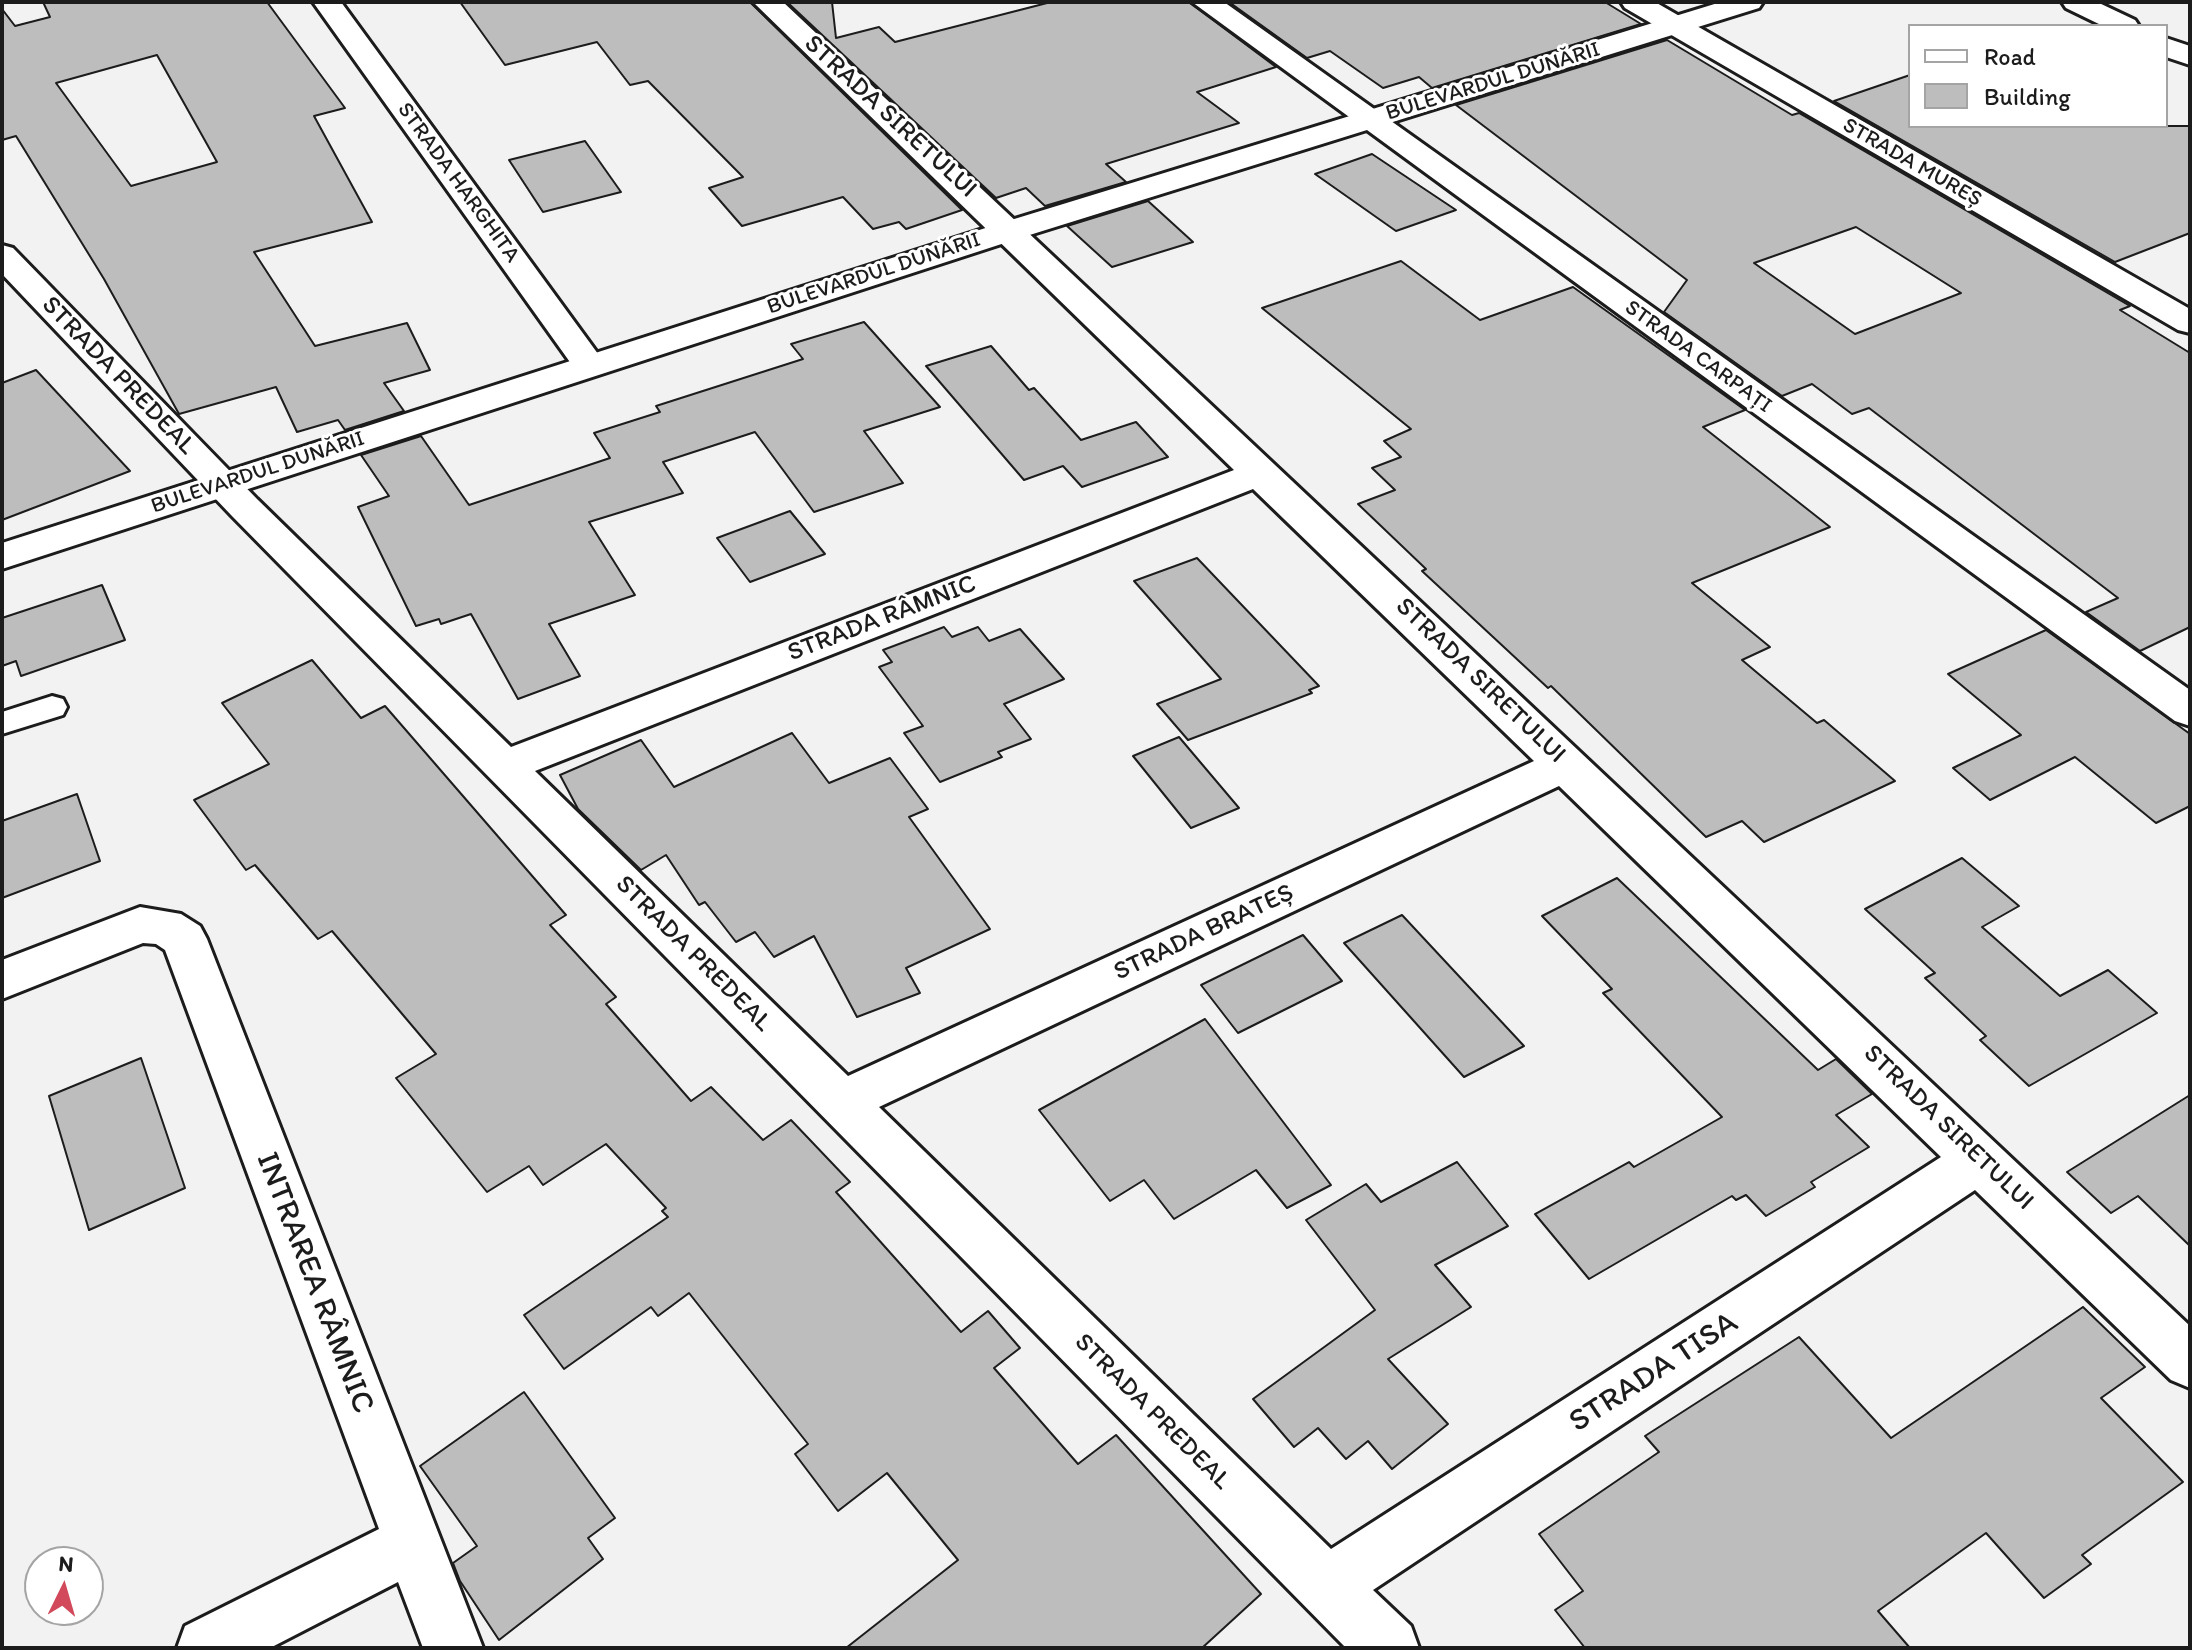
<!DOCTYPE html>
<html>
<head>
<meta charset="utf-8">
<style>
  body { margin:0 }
  #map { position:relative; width:2192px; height:1650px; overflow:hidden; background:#f2f2f2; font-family:Itim,sans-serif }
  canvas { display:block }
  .frame { position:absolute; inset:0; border:4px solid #1c1c1c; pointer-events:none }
  .legend { position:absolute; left:1908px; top:24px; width:260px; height:104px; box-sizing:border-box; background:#fff; border:2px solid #a4a4a4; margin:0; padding:10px 14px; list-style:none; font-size:24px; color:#1c1c1c }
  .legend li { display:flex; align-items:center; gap:16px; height:40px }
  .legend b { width:40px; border:2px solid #a4a4a4 }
  .north { position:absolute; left:24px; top:1546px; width:80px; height:80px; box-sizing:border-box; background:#fff; border:2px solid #a4a4a4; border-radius:50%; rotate:5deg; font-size:22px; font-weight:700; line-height:32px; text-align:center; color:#1c1c1c }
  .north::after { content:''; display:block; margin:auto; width:28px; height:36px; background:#d1495b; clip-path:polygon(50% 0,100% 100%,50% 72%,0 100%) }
</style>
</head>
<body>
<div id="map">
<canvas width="2192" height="1650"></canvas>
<div class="frame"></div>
<ul class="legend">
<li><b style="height:10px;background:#fff"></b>Road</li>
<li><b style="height:22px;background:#bdbdbd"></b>Building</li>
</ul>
<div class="north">N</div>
</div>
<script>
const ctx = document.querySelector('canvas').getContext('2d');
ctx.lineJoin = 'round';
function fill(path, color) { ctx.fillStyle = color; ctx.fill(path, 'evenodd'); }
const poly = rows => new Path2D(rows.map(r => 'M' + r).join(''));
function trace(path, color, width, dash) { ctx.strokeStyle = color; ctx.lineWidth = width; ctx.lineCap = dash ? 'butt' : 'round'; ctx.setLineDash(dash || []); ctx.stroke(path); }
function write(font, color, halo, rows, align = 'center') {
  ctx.font = font + ' Itim,sans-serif'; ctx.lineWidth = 6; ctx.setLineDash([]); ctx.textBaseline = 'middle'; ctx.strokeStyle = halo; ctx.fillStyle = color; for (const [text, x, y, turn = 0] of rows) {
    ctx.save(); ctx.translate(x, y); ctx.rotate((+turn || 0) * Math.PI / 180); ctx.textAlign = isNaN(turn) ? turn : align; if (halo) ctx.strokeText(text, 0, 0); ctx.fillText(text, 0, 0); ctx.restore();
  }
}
const building = poly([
  [43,2,267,2,345,108,314,116,372,222,254,252,315,346,407,323,430,370,384,383,404,411,345,430,338,420,297,432,276,387,179,414,104,279,16,136,2,140,2,9,15,26,50,17,43,2],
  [157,55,217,162,131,186,56,83,157,55],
  [460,2,750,2,962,210,906,229,899,222,873,229,843,197,742,226,709,188,743,177,648,81,630,85,597,42,505,65,460,2],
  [787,2,832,2,836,38,879,27,895,42,1051,2,1189,2,1276,67,1197,92,1239,123,1106,164,1126,182,1045,206,1026,188,996,198,787,2],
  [1229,2,1605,2,1641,24,1432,88,1419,77,1383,88,1330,51,1307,58,1229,2],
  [1667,40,1792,115,1799,113,2130,306,2120,310,2190,353,2190,627,2140,651,2086,612,2118,598,1869,408,1852,414,1812,384,1782,396,1664,312,1687,280,1456,105,1667,40],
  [1856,227,1961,293,1855,334,1754,263,1856,227],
  [1910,75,1910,126,2190,126,2190,233,2115,262,1834,101,1910,75],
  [585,141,621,192,543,212,509,160,585,141],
  [1372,154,1456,210,1396,231,1315,174,1372,154],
  [1148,201,1193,242,1112,267,1067,226,1148,201],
  [1401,261,1480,320,1573,287,1745,410,1703,427,1830,527,1692,583,1770,647,1742,660,1817,723,1824,720,1895,781,1764,842,1742,821,1706,837,1551,686,1548,688,1422,571,1426,569,1358,504,1395,490,1372,468,1401,457,1384,441,1411,429,1262,308,1401,261],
  [864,322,940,407,864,431,903,483,814,512,755,432,663,462,683,493,589,522,635,595,549,624,580,676,518,699,471,614,441,624,439,619,416,626,358,507,389,496,361,455,421,436,469,505,610,458,594,433,660,412,656,406,803,359,791,344,864,322],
  [991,346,1029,390,1034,388,1081,440,1136,422,1168,457,1082,487,1063,466,1024,480,926,366,991,346],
  [36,370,130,471,2,520,2,383,36,370],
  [790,511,825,554,750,582,717,538,790,511],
  [1197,558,1319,686,1309,690,1312,693,1188,740,1157,704,1221,679,1134,581,1197,558],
  [102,585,125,640,21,676,16,661,2,666,2,618,102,585],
  [944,627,952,637,978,627,989,641,1020,629,1064,679,1004,704,1031,739,998,752,1002,757,940,782,904,733,923,726,879,667,892,662,883,650,944,627],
  [2046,630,2190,734,2190,806,2156,823,2075,757,1990,800,1953,768,2021,735,1948,674,2046,630],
  [312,660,361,718,385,706,566,915,550,925,616,997,606,1004,691,1101,711,1087,763,1140,791,1120,850,1182,836,1192,961,1332,988,1311,1020,1348,994,1368,1078,1464,1116,1435,1261,1594,1202,1648,846,1648,958,1560,887,1473,838,1511,795,1454,808,1444,689,1293,658,1316,651,1307,564,1369,524,1315,668,1217,662,1211,666,1208,606,1144,543,1185,529,1166,487,1192,396,1078,436,1054,332,931,318,939,255,865,246,870,194,800,269,764,222,703,312,660],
  [792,733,829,783,890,758,928,809,909,817,990,929,906,968,920,993,857,1017,814,936,774,957,755,932,736,942,705,902,699,905,666,855,641,870,578,809,560,775,641,740,674,787,792,733],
  [1179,737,1239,808,1191,828,1133,756,1179,737],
  [77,794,100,861,2,898,2,821,77,794],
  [1962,858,2019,906,1982,927,2060,996,2108,970,2157,1013,2029,1086,1980,1040,1986,1036,1925,978,1935,973,1865,909,1962,858],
  [1617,878,1818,1070,1836,1059,1872,1094,1836,1115,1869,1147,1811,1182,1815,1187,1766,1216,1746,1195,1736,1200,1732,1196,1589,1279,1535,1214,1629,1162,1634,1167,1722,1117,1603,993,1612,989,1542,916,1617,878],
  [1402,915,1524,1046,1464,1077,1344,943,1402,915],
  [1303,935,1342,981,1238,1033,1201,985,1303,935],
  [1205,1019,1331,1185,1287,1208,1256,1170,1174,1219,1144,1180,1110,1201,1039,1110,1205,1019],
  [141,1058,185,1188,89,1230,49,1096,141,1058],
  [2190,1095,2190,1246,2138,1196,2111,1213,2067,1172,2190,1095],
  [1457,1162,1508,1226,1435,1265,1471,1307,1388,1359,1448,1424,1392,1469,1368,1441,1346,1459,1318,1428,1294,1447,1253,1399,1375,1310,1306,1220,1366,1184,1381,1202,1457,1162],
  [2083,1307,2145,1367,2101,1398,2183,1482,2082,1555,2091,1564,2044,1598,1986,1533,1878,1611,1910,1648,1585,1648,1555,1610,1583,1591,1539,1534,1659,1452,1645,1436,1799,1337,1891,1438,2083,1307],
  [524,1392,615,1518,588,1538,603,1559,499,1640,460,1581,453,1563,477,1546,420,1466,524,1392]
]);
fill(building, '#bdbdbd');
trace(building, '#1c1c1c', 2);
const lane = poly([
  [52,696,63,699,67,707,63,715,2,734,2,712,52,696]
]);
const street = poly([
  [313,2,341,2,601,358,606,365,601,372,589,375,577,372,313,2],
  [753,2,783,2,2190,1326,2190,1388,2171,1380,1975,1190,1373,1590,1411,1626,1419,1648,1346,1648,231,515,2,274,2,245,13,248,257,499,511,747,1234,470,753,2],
  [1253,489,1534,761,848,1076,535,771,1253,489],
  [1559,786,1941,1157,1331,1549,879,1107,1559,786],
  [1192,2,1224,2,2190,690,2190,726,2175,721,1192,2],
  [1621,2,1655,2,2190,309,2190,333,2178,330,1625,8,1621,2],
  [2062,2,2097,2,2135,20,2139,26,2103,26,2066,8,2062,2],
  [2166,38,2190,46,2190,65,2166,57,2166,38],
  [140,907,181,914,200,926,207,939,483,1648,423,1648,398,1582,270,1648,177,1648,185,1626,379,1529,165,950,156,944,143,943,2,999,2,960,140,907]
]);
const secondary = poly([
  [1721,2,1763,2,1759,8,1020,238,2,569,2,543,998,224,1721,2]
]);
trace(lane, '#1c1c1c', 6);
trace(street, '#1c1c1c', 6);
trace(secondary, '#1c1c1c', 6);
fill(lane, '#fff');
fill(street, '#fff');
fill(secondary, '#fff');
write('22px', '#1c1c1c', '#fff', [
  ["BULEVARDUL DUNĂRII",1493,82,-17],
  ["STRADA MUREȘ",1912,163,30],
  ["STRADA HARGHITA",458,183,54],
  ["BULEVARDUL DUNĂRII",874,274,-18],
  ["STRADA CARPAȚI",1698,357,36],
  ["BULEVARDUL DUNĂRII",258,473,-18]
]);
write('26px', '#1c1c1c', '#fff', [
  ["STRADA SIRETULUI",890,117,43],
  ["STRADA PREDEAL",118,376,46],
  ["STRADA RÂMNIC",882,619,-21],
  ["STRADA SIRETULUI",1480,681,44],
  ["STRADA BRATEȘ",1204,933,-25],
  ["STRADA PREDEAL",693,954,45],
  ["STRADA SIRETULUI",1948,1128,44],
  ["STRADA PREDEAL",1152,1412,45]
]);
write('32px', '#1c1c1c', '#fff', [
  ["INTRAREA RÂMNIC",314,1283,69],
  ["STRADA TISA",1654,1373,-33]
]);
</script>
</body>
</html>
